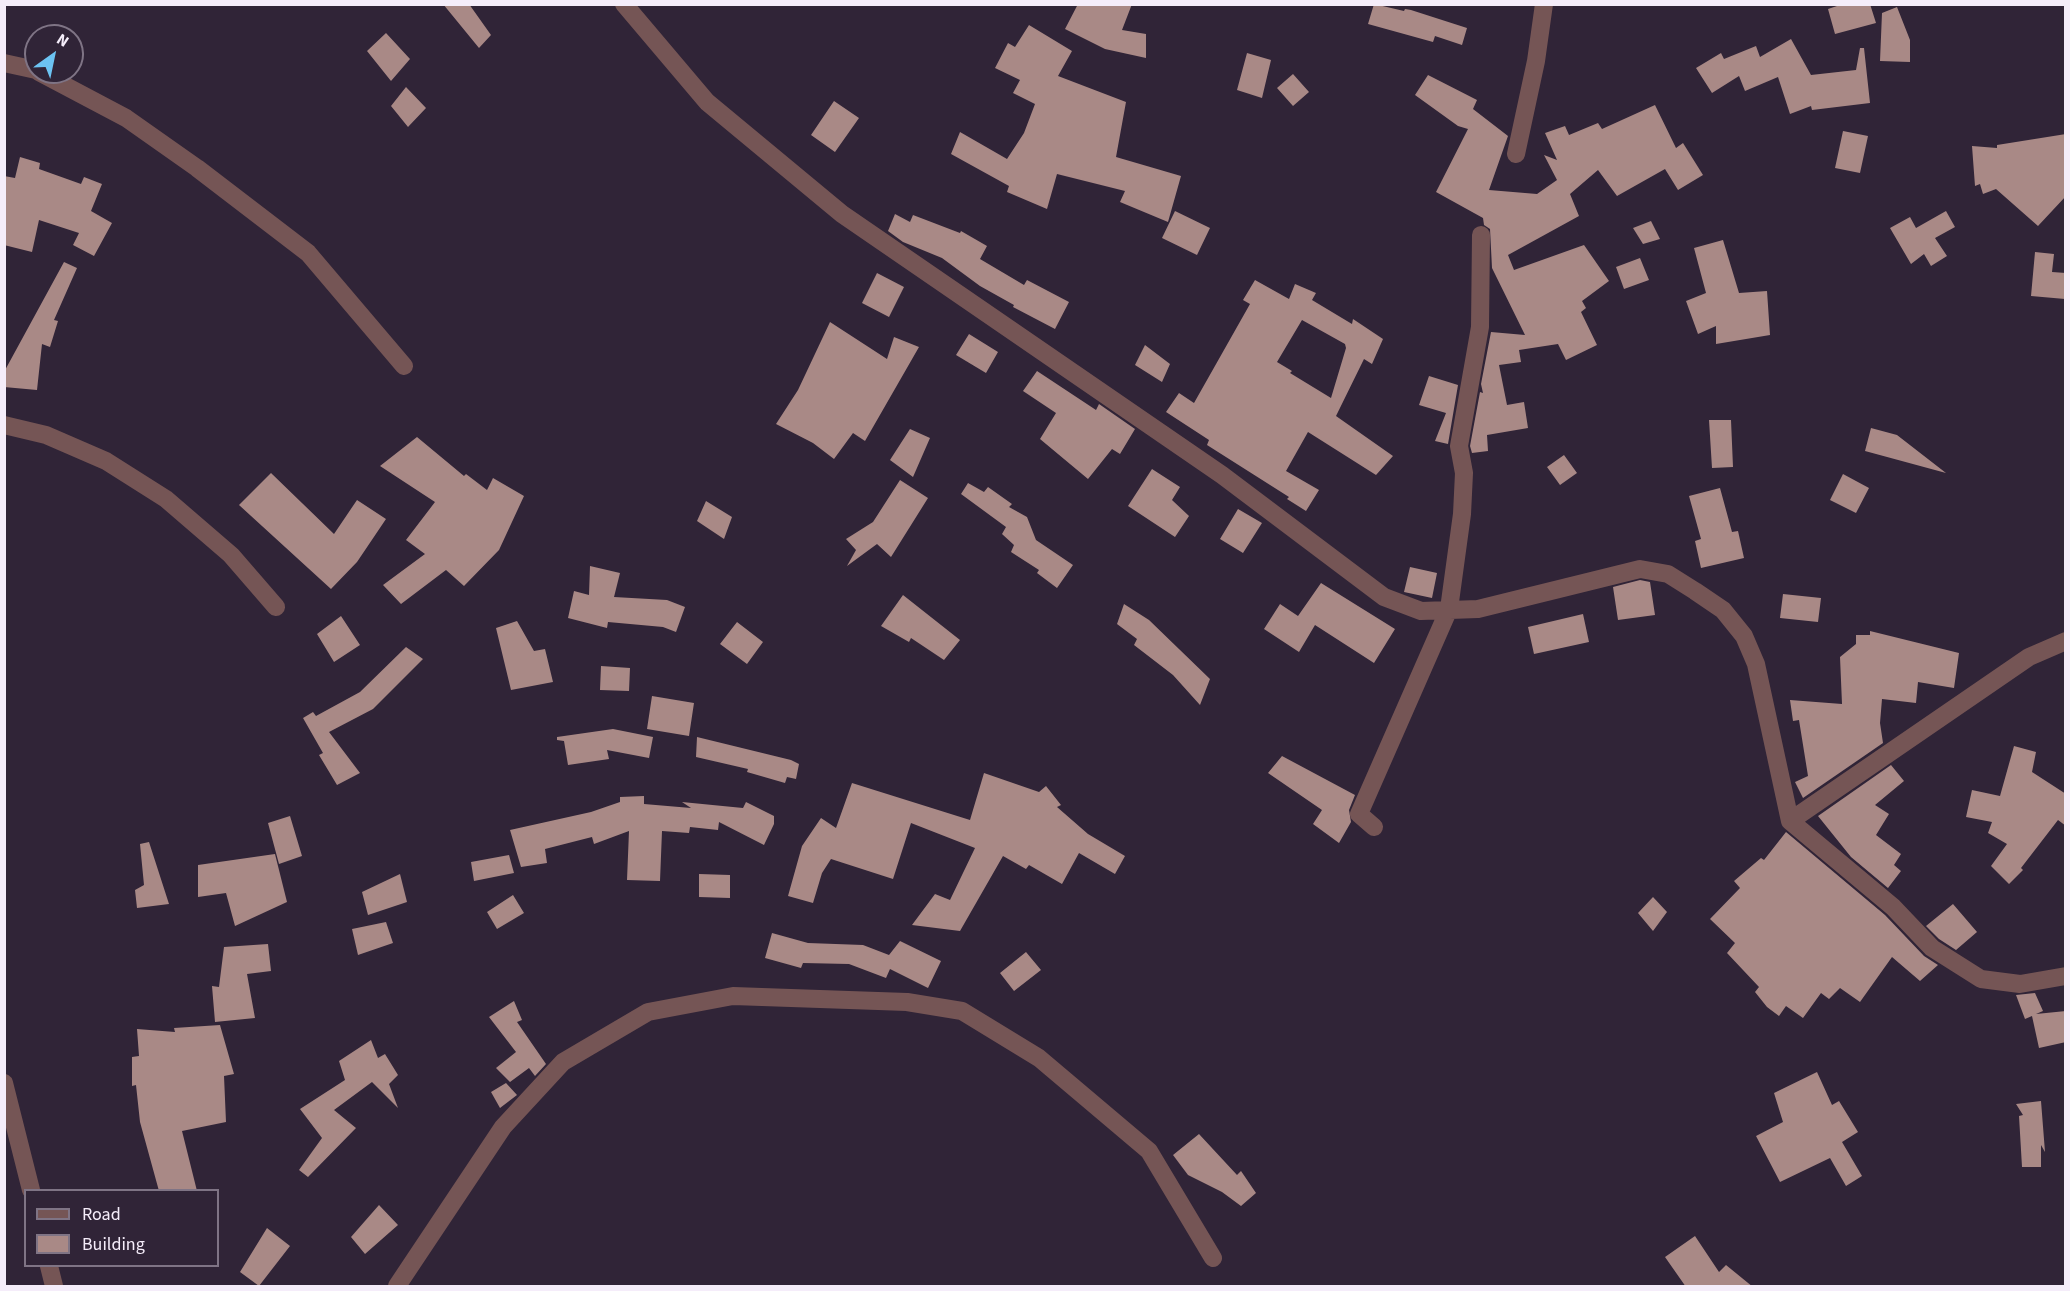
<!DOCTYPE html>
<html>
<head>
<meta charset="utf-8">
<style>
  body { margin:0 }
  #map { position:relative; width:2070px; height:1291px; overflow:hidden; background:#302437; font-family:"Source Sans 3",sans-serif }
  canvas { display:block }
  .frame { position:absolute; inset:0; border:6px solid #f5edfa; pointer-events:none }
  .legend { position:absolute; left:24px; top:1189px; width:195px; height:78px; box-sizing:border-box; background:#302437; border:2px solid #7f7485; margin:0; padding:8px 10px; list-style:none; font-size:18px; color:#f5edfa }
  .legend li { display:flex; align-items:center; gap:12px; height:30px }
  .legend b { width:30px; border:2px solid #7f7485 }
  .north { position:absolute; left:24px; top:24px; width:60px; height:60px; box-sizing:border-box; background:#302437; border:2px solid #7f7485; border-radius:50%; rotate:33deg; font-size:16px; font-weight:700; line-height:24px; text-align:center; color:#f5edfa }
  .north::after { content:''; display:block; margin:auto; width:21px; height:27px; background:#6cc3f2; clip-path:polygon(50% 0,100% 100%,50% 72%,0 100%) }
</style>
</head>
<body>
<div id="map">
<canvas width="2070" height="1291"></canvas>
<div class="frame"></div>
<ul class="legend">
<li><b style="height:8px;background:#755555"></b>Road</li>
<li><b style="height:16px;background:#a98986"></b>Building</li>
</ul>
<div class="north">N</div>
</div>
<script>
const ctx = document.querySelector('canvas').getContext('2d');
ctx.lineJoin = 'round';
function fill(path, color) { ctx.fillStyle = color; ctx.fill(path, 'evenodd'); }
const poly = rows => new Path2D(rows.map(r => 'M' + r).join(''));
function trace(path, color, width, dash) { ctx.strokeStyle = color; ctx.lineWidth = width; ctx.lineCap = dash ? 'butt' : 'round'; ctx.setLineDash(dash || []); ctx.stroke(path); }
fill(poly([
  [443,4,469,4,491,35,479,48],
  [1078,4,1132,4,1122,30,1146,34,1146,58,1105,49,1065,29],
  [1374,4,1404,11,1405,9,1411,10,1467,28,1462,45,1435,36,1433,42,1368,24],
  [1843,4,1870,4,1876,23,1835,34,1828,9],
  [1897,7,1910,40,1910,62,1880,61,1882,13],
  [1029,25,1072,51,1058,76,1126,102,1116,157,1181,176,1168,222,1120,202,1125,191,1057,174,1047,209,1007,192,1009,186,951,154,960,132,1007,159,1024,133,1035,104,1013,93,1020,80,995,68,1008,43,1015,47],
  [386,33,410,59,391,81,367,51],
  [1791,39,1811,75,1856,70,1860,48,1864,48,1870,103,1812,110,1811,106,1790,114,1778,77,1745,91,1739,76,1712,93,1696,68,1721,53,1724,59,1756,46,1760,57],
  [1247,53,1271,60,1262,98,1237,90],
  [1293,74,1309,92,1293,106,1277,88],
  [1428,75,1477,100,1473,109,1508,136,1489,190,1537,194,1557,180,1544,155,1557,160,1545,133,1565,126,1569,135,1598,123,1602,129,1655,105,1676,148,1683,143,1703,175,1678,190,1665,169,1617,196,1598,170,1570,194,1579,216,1508,255,1514,270,1584,245,1609,281,1582,301,1586,308,1581,312,1597,345,1566,360,1558,344,1519,350,1521,362,1499,365,1507,405,1524,402,1528,428,1487,435,1488,451,1472,453,1470,446,1480,392,1483,393,1481,384,1491,332,1525,335,1492,268,1490,229,1484,225,1483,218,1436,192,1468,129,1458,126,1415,95],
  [406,87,426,108,408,127,391,106],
  [834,101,859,118,835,152,811,135],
  [1843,131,1868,136,1860,173,1835,168],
  [2066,134,2066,196,2038,226,1996,189,1983,194,1980,184,1975,186,1972,146,1997,148,1997,145],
  [20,157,40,163,39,169,81,184,84,177,102,184,91,211,112,223,94,256,73,245,79,233,39,220,32,252,4,245,4,176,15,178],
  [1175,211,1210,228,1197,255,1162,238],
  [1946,211,1955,227,1935,238,1947,256,1931,266,1924,254,1911,264,1890,228,1910,217,1916,228],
  [895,214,910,222,913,215,960,233,961,231,987,246,980,259,1024,285,1027,280,1069,302,1055,329,1013,307,1014,305,980,286,942,258,903,242,888,231],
  [1651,221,1660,239,1643,244,1633,228],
  [1723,240,1739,293,1767,291,1770,335,1716,344,1716,326,1698,334,1686,301,1706,293,1694,248],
  [2035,252,2054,254,2052,272,2066,273,2065,299,2031,296],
  [1640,258,1649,280,1624,289,1616,267],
  [64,262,77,268,54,320,58,321,50,347,42,344,37,390,4,387,4,372],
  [877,273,904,287,889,317,862,303],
  [1255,280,1289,299,1295,284,1316,293,1312,300,1352,324,1353,319,1383,339,1372,364,1364,359,1336,416,1393,456,1376,475,1308,432,1286,471,1319,490,1306,511,1287,499,1289,497,1207,445,1209,440,1166,412,1179,393,1194,403,1250,304,1243,300],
  [1302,320,1345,344,1346,348,1331,398,1290,373,1292,371,1277,362],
  [830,322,887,359,894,337,919,347,865,441,853,433,834,459,813,443,776,424,798,390],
  [969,334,998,352,986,373,956,355],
  [1145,345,1170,364,1162,382,1135,365],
  [1037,371,1096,410,1099,404,1135,429,1120,454,1112,449,1088,479,1040,439,1056,413,1023,391],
  [1429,376,1458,385,1448,444,1435,441,1446,413,1419,405],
  [1709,420,1731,420,1733,467,1712,468],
  [1871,428,1897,435,1946,473,1865,451],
  [910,429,930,438,913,477,890,460],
  [417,437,464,476,466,474,487,490,493,478,524,496,499,550,464,586,446,570,401,604,383,585,425,554,406,540,435,502,380,466],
  [1564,455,1577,473,1560,485,1547,467],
  [1152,469,1180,487,1172,500,1189,516,1175,537,1128,506],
  [271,473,334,534,357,500,386,519,357,562,331,589,239,505],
  [1843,474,1869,488,1856,513,1830,500],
  [900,480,928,498,891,557,877,544,847,566,856,550,846,539,873,522],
  [968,483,984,492,988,487,1012,504,1009,507,1027,517,1036,540,1073,565,1057,588,1037,573,1039,570,1011,552,1014,545,1002,534,1006,527,961,494],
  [1720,488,1732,532,1738,531,1744,558,1701,568,1695,541,1701,539,1689,496],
  [706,501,732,517,724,539,697,521],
  [1238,509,1262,523,1243,553,1220,539],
  [590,566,620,573,614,597,667,600,685,607,676,632,663,627,608,622,607,628,568,618,574,591,589,595],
  [1410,567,1437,573,1432,598,1404,592],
  [1640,580,1650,582,1655,615,1618,620,1613,587],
  [1321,583,1395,629,1374,663,1315,625,1299,652,1264,629,1280,604,1298,616],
  [1783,594,1821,598,1818,622,1780,618],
  [903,595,960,640,944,660,911,638,909,642,881,626],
  [1124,604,1149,620,1210,679,1200,705,1173,675,1134,645,1137,639,1117,624],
  [1583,614,1589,642,1534,654,1528,627],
  [341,616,360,645,334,662,317,634],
  [517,621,534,651,545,649,553,682,511,690,496,628],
  [737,622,763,642,747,664,720,644],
  [1870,631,1959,653,1954,688,1918,682,1916,703,1882,699,1880,723,1883,743,1803,798,1795,782,1808,776,1799,720,1793,721,1790,700,1842,704,1840,657,1856,644,1856,635,1870,635],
  [406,647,423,659,373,709,329,732,360,773,337,785,319,755,323,753,303,718,313,712,316,716,360,692],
  [601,666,630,668,629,691,600,690],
  [652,696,694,703,689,736,647,729],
  [613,729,653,737,649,758,607,750,609,759,568,765,564,741,557,740,557,737],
  [697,737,791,760,799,764,796,779,787,777,785,783,747,772,748,769,696,757],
  [2014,746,2036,752,2032,772,2066,794,2066,826,2058,820,2021,868,2023,870,2009,884,1991,866,2007,844,1988,833,1992,822,1966,817,1972,790,2000,796],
  [1282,756,1355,795,1349,810,1351,822,1339,843,1313,824,1322,810,1268,773],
  [1891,765,1904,781,1875,805,1889,814,1876,835,1901,854,1894,865,1901,871,1888,888,1851,857,1818,816],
  [984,773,1039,792,1046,786,1061,805,1057,807,1088,834,1125,856,1115,874,1079,853,1062,884,1029,865,1026,869,1003,856,960,931,912,925,935,894,950,900,975,848,911,823,893,879,831,859,822,873,813,903,788,896,802,846,821,818,836,828,852,783,970,820],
  [644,796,644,804,691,808,682,802,743,808,746,802,774,816,774,824,764,845,719,822,718,830,690,827,689,833,662,831,660,881,627,880,629,831,594,844,592,837,545,849,547,863,521,867,510,830,591,812,620,802,620,797],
  [290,816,302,856,279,864,268,823],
  [1786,832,1885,915,1924,956,1938,965,1920,981,1892,957,1860,1002,1840,988,1829,999,1821,993,1803,1018,1786,1006,1779,1016,1767,1007,1755,992,1759,987,1727,953,1735,943,1710,919,1740,888,1734,881,1761,858,1764,860],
  [149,842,169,904,137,908,135,890,144,885,140,844],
  [275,854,287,902,235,926,226,893,198,897,198,865],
  [509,855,514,873,474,881,471,862],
  [400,874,407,902,368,915,362,892],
  [699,874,730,875,730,898,699,897],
  [513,895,524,913,497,929,487,912],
  [1653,897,1667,912,1653,931,1638,913],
  [1953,904,1977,932,1956,950,1939,939,1926,926],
  [386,922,393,943,358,955,352,929],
  [772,933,808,943,863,945,889,955,900,941,941,961,928,988,890,969,886,978,849,964,803,963,801,968,765,958],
  [268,944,271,971,247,974,255,1018,215,1022,212,986,219,987,224,947],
  [1026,952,1041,970,1014,991,1000,973],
  [2035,993,2043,1011,2036,1014,2066,1011,2066,1042,2039,1048,2032,1016,2025,1019,2016,995],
  [514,1001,522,1020,517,1022,546,1064,535,1076,529,1068,510,1082,496,1068,516,1052,489,1017],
  [220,1025,234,1074,224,1076,226,1122,182,1131,197,1191,159,1191,140,1122,136,1085,132,1086,132,1057,139,1056,137,1029,175,1032,174,1028],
  [371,1040,378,1058,385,1054,398,1075,389,1084,398,1108,372,1082,334,1110,356,1128,308,1177,299,1170,322,1138,300,1109,345,1080,339,1061],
  [1817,1072,1832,1105,1839,1101,1858,1132,1842,1142,1862,1176,1846,1186,1830,1158,1780,1182,1756,1136,1783,1122,1774,1093],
  [506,1083,517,1095,500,1108,491,1092],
  [2041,1101,2045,1152,2041,1145,2041,1167,2022,1167,2019,1116,2023,1115,2016,1104],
  [1199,1134,1237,1175,1241,1171,1256,1193,1241,1206,1222,1192,1188,1175,1173,1155],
  [379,1205,398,1225,365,1254,351,1237],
  [267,1228,290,1246,259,1286,240,1272],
  [1695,1236,1719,1272,1726,1265,1753,1287,1686,1287,1665,1257]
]), '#a98986');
trace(poly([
  [624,4,707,102,842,214,1222,475,1384,597,1421,611,1478,609,1640,569,1668,574,1695,591,1723,610,1744,636,1756,664,1790,821,1893,907,1932,948,1981,979,2020,984,2066,976],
  [4,63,36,70],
  [39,72,126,118,197,168,308,253,404,366],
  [1516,154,1536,61,1544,4],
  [4,425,46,435,106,461,166,499,231,555,276,607],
  [1790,821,2029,657,2066,641],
  [1374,827,1359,814,1449,609,1462,514,1464,473,1459,446,1480,327,1481,235],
  [4,1083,31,1190],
  [49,1266,54,1286],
  [397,1286,503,1127,563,1062,648,1012,733,996,907,1002,962,1011,1039,1058,1149,1151,1213,1258]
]), '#755555', 18);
</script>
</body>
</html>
